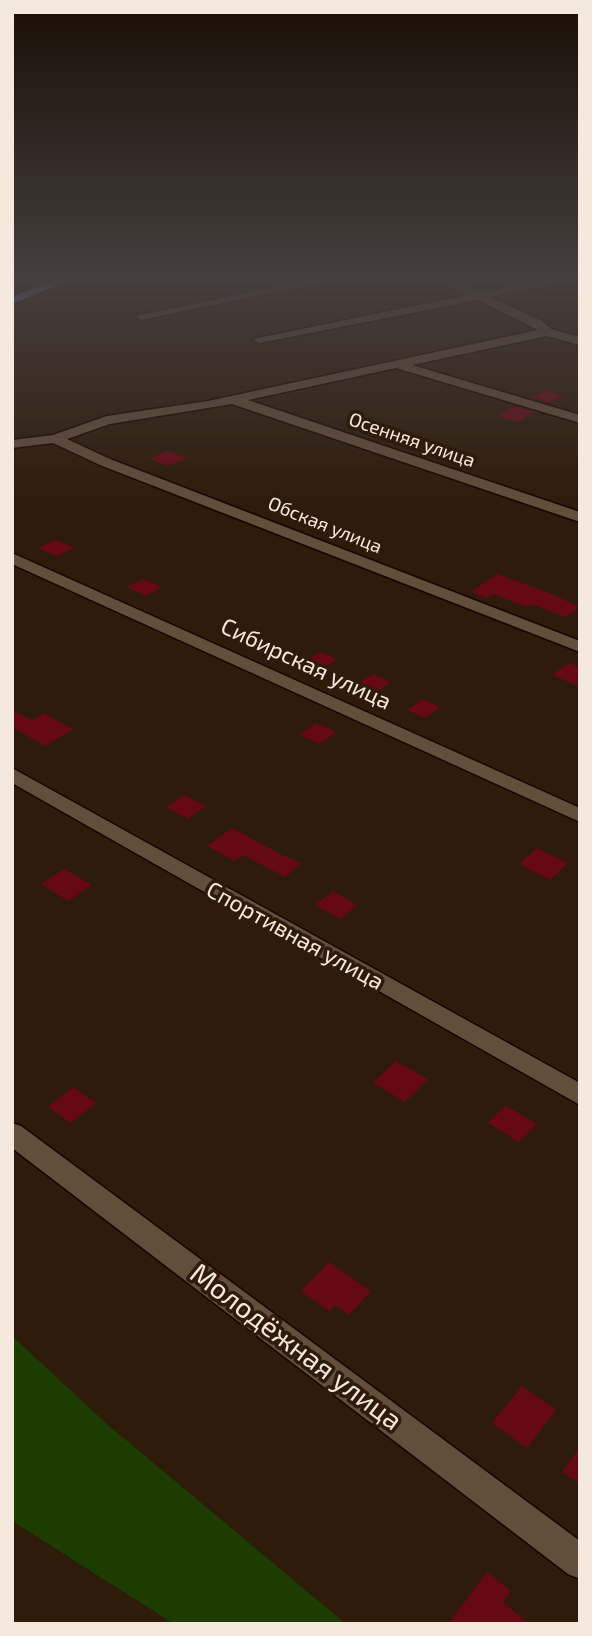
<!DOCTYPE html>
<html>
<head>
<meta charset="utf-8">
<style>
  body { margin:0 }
  #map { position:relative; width:592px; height:1636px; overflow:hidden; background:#2e1b0a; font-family:"Exo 2",sans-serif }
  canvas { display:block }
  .frame { position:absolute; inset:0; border:14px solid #f5e8dd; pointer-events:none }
</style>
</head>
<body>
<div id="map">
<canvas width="592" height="1636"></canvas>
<div class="frame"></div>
</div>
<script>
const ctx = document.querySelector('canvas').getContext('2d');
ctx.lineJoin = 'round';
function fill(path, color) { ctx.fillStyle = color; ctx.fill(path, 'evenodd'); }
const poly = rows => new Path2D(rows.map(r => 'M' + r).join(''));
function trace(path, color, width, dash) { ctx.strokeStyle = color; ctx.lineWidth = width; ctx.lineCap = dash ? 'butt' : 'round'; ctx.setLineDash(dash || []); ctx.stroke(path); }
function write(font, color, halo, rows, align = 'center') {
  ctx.font = font + ' "Exo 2",sans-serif'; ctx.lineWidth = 7; ctx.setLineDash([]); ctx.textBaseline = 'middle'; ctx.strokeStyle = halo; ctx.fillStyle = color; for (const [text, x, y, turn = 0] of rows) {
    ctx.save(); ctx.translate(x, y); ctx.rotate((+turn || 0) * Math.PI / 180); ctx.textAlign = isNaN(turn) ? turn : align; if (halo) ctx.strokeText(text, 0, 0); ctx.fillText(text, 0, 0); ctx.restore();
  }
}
fill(poly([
  [12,1336,108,1425,346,1624,174,1624,12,1521]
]), '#1d3c01');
fill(poly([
  [545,390,564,396,550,403,531,398],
  [515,406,535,412,517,422,497,416],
  [167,451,186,458,168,466,150,459],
  [55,540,74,548,57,556,38,548],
  [497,574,547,592,580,607,566,617,531,604,527,607,493,594,487,598,471,592],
  [143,579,162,587,146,596,127,587],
  [321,652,337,659,322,669,305,661],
  [569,663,580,667,580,687,552,675],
  [373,674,391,682,375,693,356,684],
  [423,699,440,707,425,718,407,710],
  [12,710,32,720,44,713,73,729,45,746,12,727],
  [316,723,336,732,320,744,299,735],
  [184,795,206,806,188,819,166,807],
  [232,828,282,855,302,863,285,877,243,855,234,861,207,846],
  [537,848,568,863,550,880,519,864],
  [64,869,92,885,68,901,41,884],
  [333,891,357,905,340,919,315,905],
  [396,1061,428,1079,405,1102,373,1083],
  [73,1087,96,1103,71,1123,48,1107],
  [505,1105,537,1124,519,1142,488,1123],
  [329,1262,371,1291,349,1315,335,1305,329,1311,301,1291],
  [522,1386,556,1410,527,1448,492,1423],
  [580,1447,580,1484,562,1472],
  [487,1572,511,1591,503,1602,529,1624,448,1624]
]), '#650914');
const minor = poly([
  [310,280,333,280,141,320,135,316,310,280],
  [441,280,456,280,481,292,544,280,566,280,491,297,542,321,551,329,580,337,580,345,547,336,412,365,580,415,580,423,396,368,248,400,580,512,580,522,232,404,110,424,67,439,110,459,580,641,580,652,100,465,53,443,12,448,12,440,53,435,107,416,208,401,538,330,478,300,259,343,253,339,468,295,441,280],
  [12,553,580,808,580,822,12,564,12,553],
  [12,768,580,1083,580,1105,12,783,12,768],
  [12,1123,21,1126,580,1541,580,1579,568,1574,12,1148,12,1123]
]);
const highway = poly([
  [55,280,70,280,12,304,12,297,55,280]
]);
trace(minor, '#160500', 3);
trace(highway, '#160500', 3);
fill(minor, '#634d3b');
fill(highway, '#89acfa');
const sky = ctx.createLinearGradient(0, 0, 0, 509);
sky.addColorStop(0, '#190f06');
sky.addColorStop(0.55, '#463f3e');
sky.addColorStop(1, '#463f3e00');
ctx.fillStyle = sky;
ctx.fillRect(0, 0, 592, 509);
write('19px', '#f5e8dd', '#2e1b0a', [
  ["Осенняя улица",412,440,19],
  ["Обская улица",325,525,22]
]);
write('23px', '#f5e8dd', '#2e1b0a', [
  ["Сибирская улица",306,664,25],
  ["Спортивная улица",295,936,29]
]);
write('28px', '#f5e8dd', '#2e1b0a', [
  ["Молодёжная улица",296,1347,37]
]);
</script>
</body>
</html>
